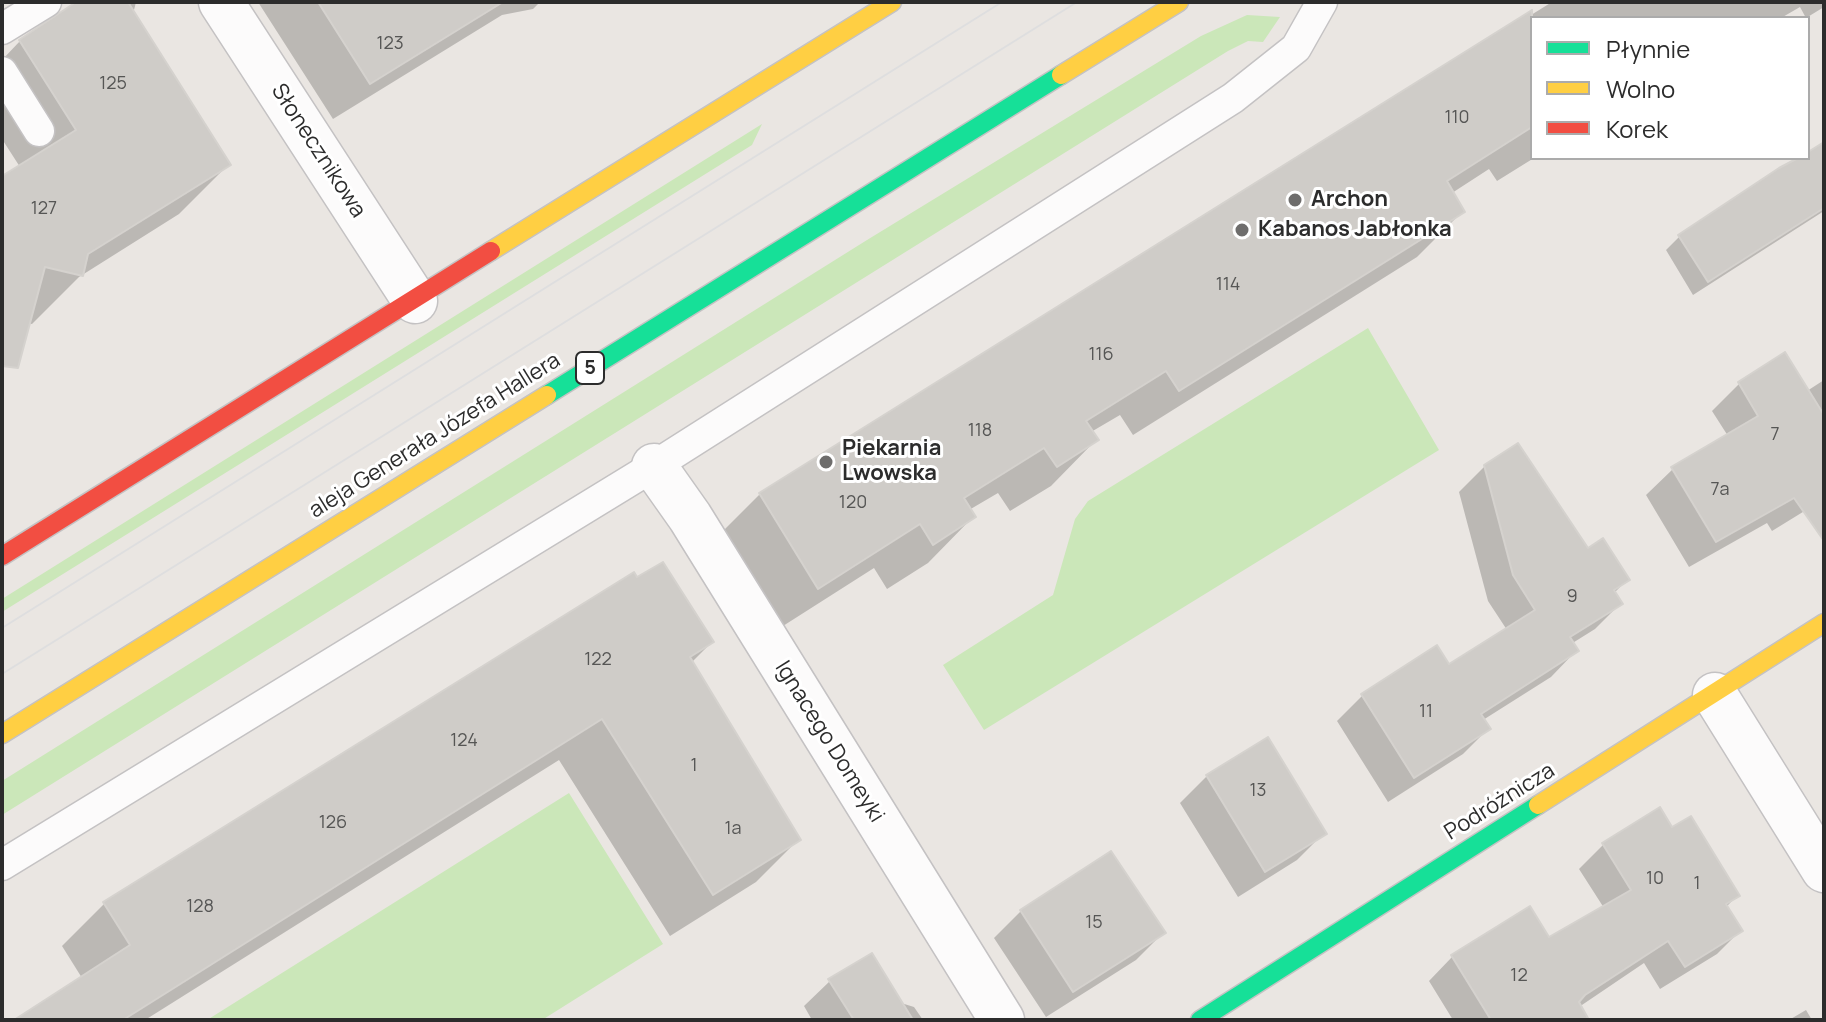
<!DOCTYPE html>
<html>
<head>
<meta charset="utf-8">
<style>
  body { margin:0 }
  #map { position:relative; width:1826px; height:1022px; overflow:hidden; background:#eae6e2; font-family:Manrope,sans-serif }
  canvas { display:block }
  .frame { position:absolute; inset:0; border:4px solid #2c2c2c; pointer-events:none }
  .legend { position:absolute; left:1530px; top:16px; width:280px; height:144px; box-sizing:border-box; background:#fff; border:2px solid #ababab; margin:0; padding:10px 14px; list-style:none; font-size:24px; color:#2c2c2c }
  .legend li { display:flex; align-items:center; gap:16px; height:40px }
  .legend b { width:40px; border:2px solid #ababab }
</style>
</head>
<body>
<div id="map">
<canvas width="1826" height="1022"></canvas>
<div class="frame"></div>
<ul class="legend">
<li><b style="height:10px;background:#16e098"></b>Płynnie</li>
<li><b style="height:10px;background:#ffcf43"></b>Wolno</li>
<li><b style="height:10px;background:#f24e42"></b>Korek</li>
</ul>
</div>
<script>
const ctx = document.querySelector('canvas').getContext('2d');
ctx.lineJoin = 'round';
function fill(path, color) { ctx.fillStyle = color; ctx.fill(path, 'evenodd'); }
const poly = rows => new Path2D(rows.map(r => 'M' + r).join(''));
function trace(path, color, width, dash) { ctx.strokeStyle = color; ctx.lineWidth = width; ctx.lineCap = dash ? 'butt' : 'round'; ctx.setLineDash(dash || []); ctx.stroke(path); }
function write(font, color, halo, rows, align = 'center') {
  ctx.font = font + ' Manrope,sans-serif'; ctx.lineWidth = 6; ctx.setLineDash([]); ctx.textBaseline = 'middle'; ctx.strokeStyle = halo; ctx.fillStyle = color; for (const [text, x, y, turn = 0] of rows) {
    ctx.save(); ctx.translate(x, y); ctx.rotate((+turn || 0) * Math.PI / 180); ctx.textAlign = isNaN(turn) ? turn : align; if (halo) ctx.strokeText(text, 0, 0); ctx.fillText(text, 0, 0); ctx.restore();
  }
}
fill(poly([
  [1247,15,1280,17,1263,42,1248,41,1228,51,2,815,2,781,867,240,1201,36],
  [762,124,752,145,2,612,2,599],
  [1368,328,1439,450,984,730,943,665,1053,595,1075,519,1088,501],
  [569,793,663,944,542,1020,207,1020]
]), '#cbe7b9');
fill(poly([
  [81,2,136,2,133,14,228,165,179,214,79,277,32,324,17,321,2,336,2,179,20,167,2,139,2,60,20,41],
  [258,2,540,2,533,9,502,15,333,119],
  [1552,2,1824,2,1824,7,1806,18,1800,7,1781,18,1532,18,1534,158,1497,181,1489,169,1452,193,1463,211,1417,257,1133,435,1120,415,1091,432,1096,440,1051,486,1010,511,998,493,969,510,973,517,928,563,887,589,874,568,772,633,714,540,760,494],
  [1824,145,1824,211,1693,295,1666,250,1680,236,1808,158],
  [1785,355,1807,391,1824,380,1824,499,1772,531,1767,523,1689,567,1646,495,1673,469,1728,436,1712,411,1739,384],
  [1485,466,1627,580,1614,593,1620,604,1595,629,1571,644,1576,651,1551,677,1483,720,1488,729,1463,754,1388,802,1337,721,1363,695,1449,667,1507,630,1488,601,1459,492],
  [712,642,691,663,799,839,756,882,670,936,559,760,145,1020,18,1020,82,978,62,946,104,904],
  [1207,776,1324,833,1297,860,1238,897,1180,803],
  [1659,810,1672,830,1738,895,1726,907,1741,930,1717,954,1660,989,1644,963,1579,1007,1587,1020,1453,1020,1429,981,1452,957,1549,940,1604,908,1579,869,1603,845],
  [1021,911,1163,933,1136,960,1046,1017,994,938],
  [830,981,914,1007,923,1020,812,1020,804,1006],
  [1806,1010,1812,1020,1789,1020]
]), '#0003');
const building = poly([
  [76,2,128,2,231,165,88,254,83,276,45,267,18,368,2,366,2,176,76,130,19,40,76,2],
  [318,2,503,2,370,84,318,2],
  [1532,10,1532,127,1447,181,1465,212,1179,391,1166,371,1086,421,1099,440,1057,467,1044,448,964,498,976,517,933,545,920,524,818,589,759,493,1532,10],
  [1824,142,1824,208,1708,282,1678,235,1779,168,1798,158,1808,158,1808,152,1824,142],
  [1785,352,1824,415,1824,541,1794,498,1716,542,1671,467,1758,416,1738,382,1785,352],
  [1518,443,1588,548,1603,538,1630,580,1614,590,1623,604,1570,637,1579,651,1481,714,1491,729,1414,778,1361,694,1437,645,1449,664,1535,610,1513,575,1484,465,1518,443],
  [663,562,714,642,690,657,801,840,713,895,602,719,123,1020,14,1020,130,945,103,902,634,572,637,577,663,562],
  [1268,737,1327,834,1265,872,1206,775,1268,737],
  [1660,807,1672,827,1691,816,1740,896,1726,904,1743,931,1685,967,1668,941,1585,995,1579,1002,1589,1020,1491,1020,1451,955,1530,906,1549,937,1631,890,1602,843,1660,807],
  [1111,851,1166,933,1073,992,1020,910,1111,851],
  [872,953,913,1020,854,1020,828,979,872,953]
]);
fill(building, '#cfccc8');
trace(building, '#d5d2ce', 2);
const lane = poly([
  [2,29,46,2],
  [2,72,39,131],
  [2,865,654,466,1233,98,1296,48,1322,2]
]);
const street = poly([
  [221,2,415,301],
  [654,466,690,517,1002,1020],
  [1715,695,1824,870]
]);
const fast = poly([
  [547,395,1061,75],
  [1200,1020,1538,805]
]);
const slow = poly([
  [1061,75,1179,2],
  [491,251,892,2],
  [2,734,547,395],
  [1538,805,1824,623]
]);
const jam = poly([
  [2,556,491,251]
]);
trace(lane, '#c4c2c3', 33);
trace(street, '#c4c2c3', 47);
trace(fast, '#c4c2c3', 21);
trace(slow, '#c4c2c3', 21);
trace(jam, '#c4c2c3', 21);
trace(lane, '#fcfbfb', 30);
trace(street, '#fcfbfb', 44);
trace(fast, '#16e098', 18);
trace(slow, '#ffcf43', 18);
trace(jam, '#f24e42', 18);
trace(poly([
  [2,628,1002,2],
  [2,674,1077,2]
]), '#dededf', 2);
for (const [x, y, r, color] of [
  [1295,200,8,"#6e6d6c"],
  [1242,230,8,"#6e6d6c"],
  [826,462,8,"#6e6d6c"]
]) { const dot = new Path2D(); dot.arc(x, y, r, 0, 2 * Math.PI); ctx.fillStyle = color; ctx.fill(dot); trace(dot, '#fff', 3); }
write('18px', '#565655', null, [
  ["123",390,44],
  ["125",113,84],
  ["110",1457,118],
  ["127",44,209],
  ["114",1228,285],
  ["116",1101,355],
  ["118",980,431],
  ["7",1775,435],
  ["7a",1720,490],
  ["120",853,503],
  ["9",1572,597],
  ["122",598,660],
  ["11",1426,712],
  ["124",464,741],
  ["1",694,766],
  ["13",1258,791],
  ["126",333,823],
  ["1a",733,829],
  ["10",1655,879],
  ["1",1697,884],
  ["128",200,907],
  ["15",1094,923],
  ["12",1519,976]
]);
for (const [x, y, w] of [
  [590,368,28]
]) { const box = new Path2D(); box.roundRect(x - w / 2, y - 16, w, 32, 6); ctx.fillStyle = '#fff'; ctx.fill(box); trace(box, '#2c2c2c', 2); }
write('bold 20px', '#2c2c2c', null, [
  ["5",590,368]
]);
write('22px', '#2c2c2c', '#fff', [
  ["Słonecznikowa",318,151,57],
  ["aleja Generała Józefa Hallera",435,436,-32],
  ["Ignacego Domeyki",829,742,58],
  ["Podróżnicza",1500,802,-32]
]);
write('bold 22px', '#2c2c2c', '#fff', [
  ["Archon",1311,200],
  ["Kabanos Jabłonka",1258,230],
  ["Piekarnia",842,449],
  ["Lwowska",842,474]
], 'left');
</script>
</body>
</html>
